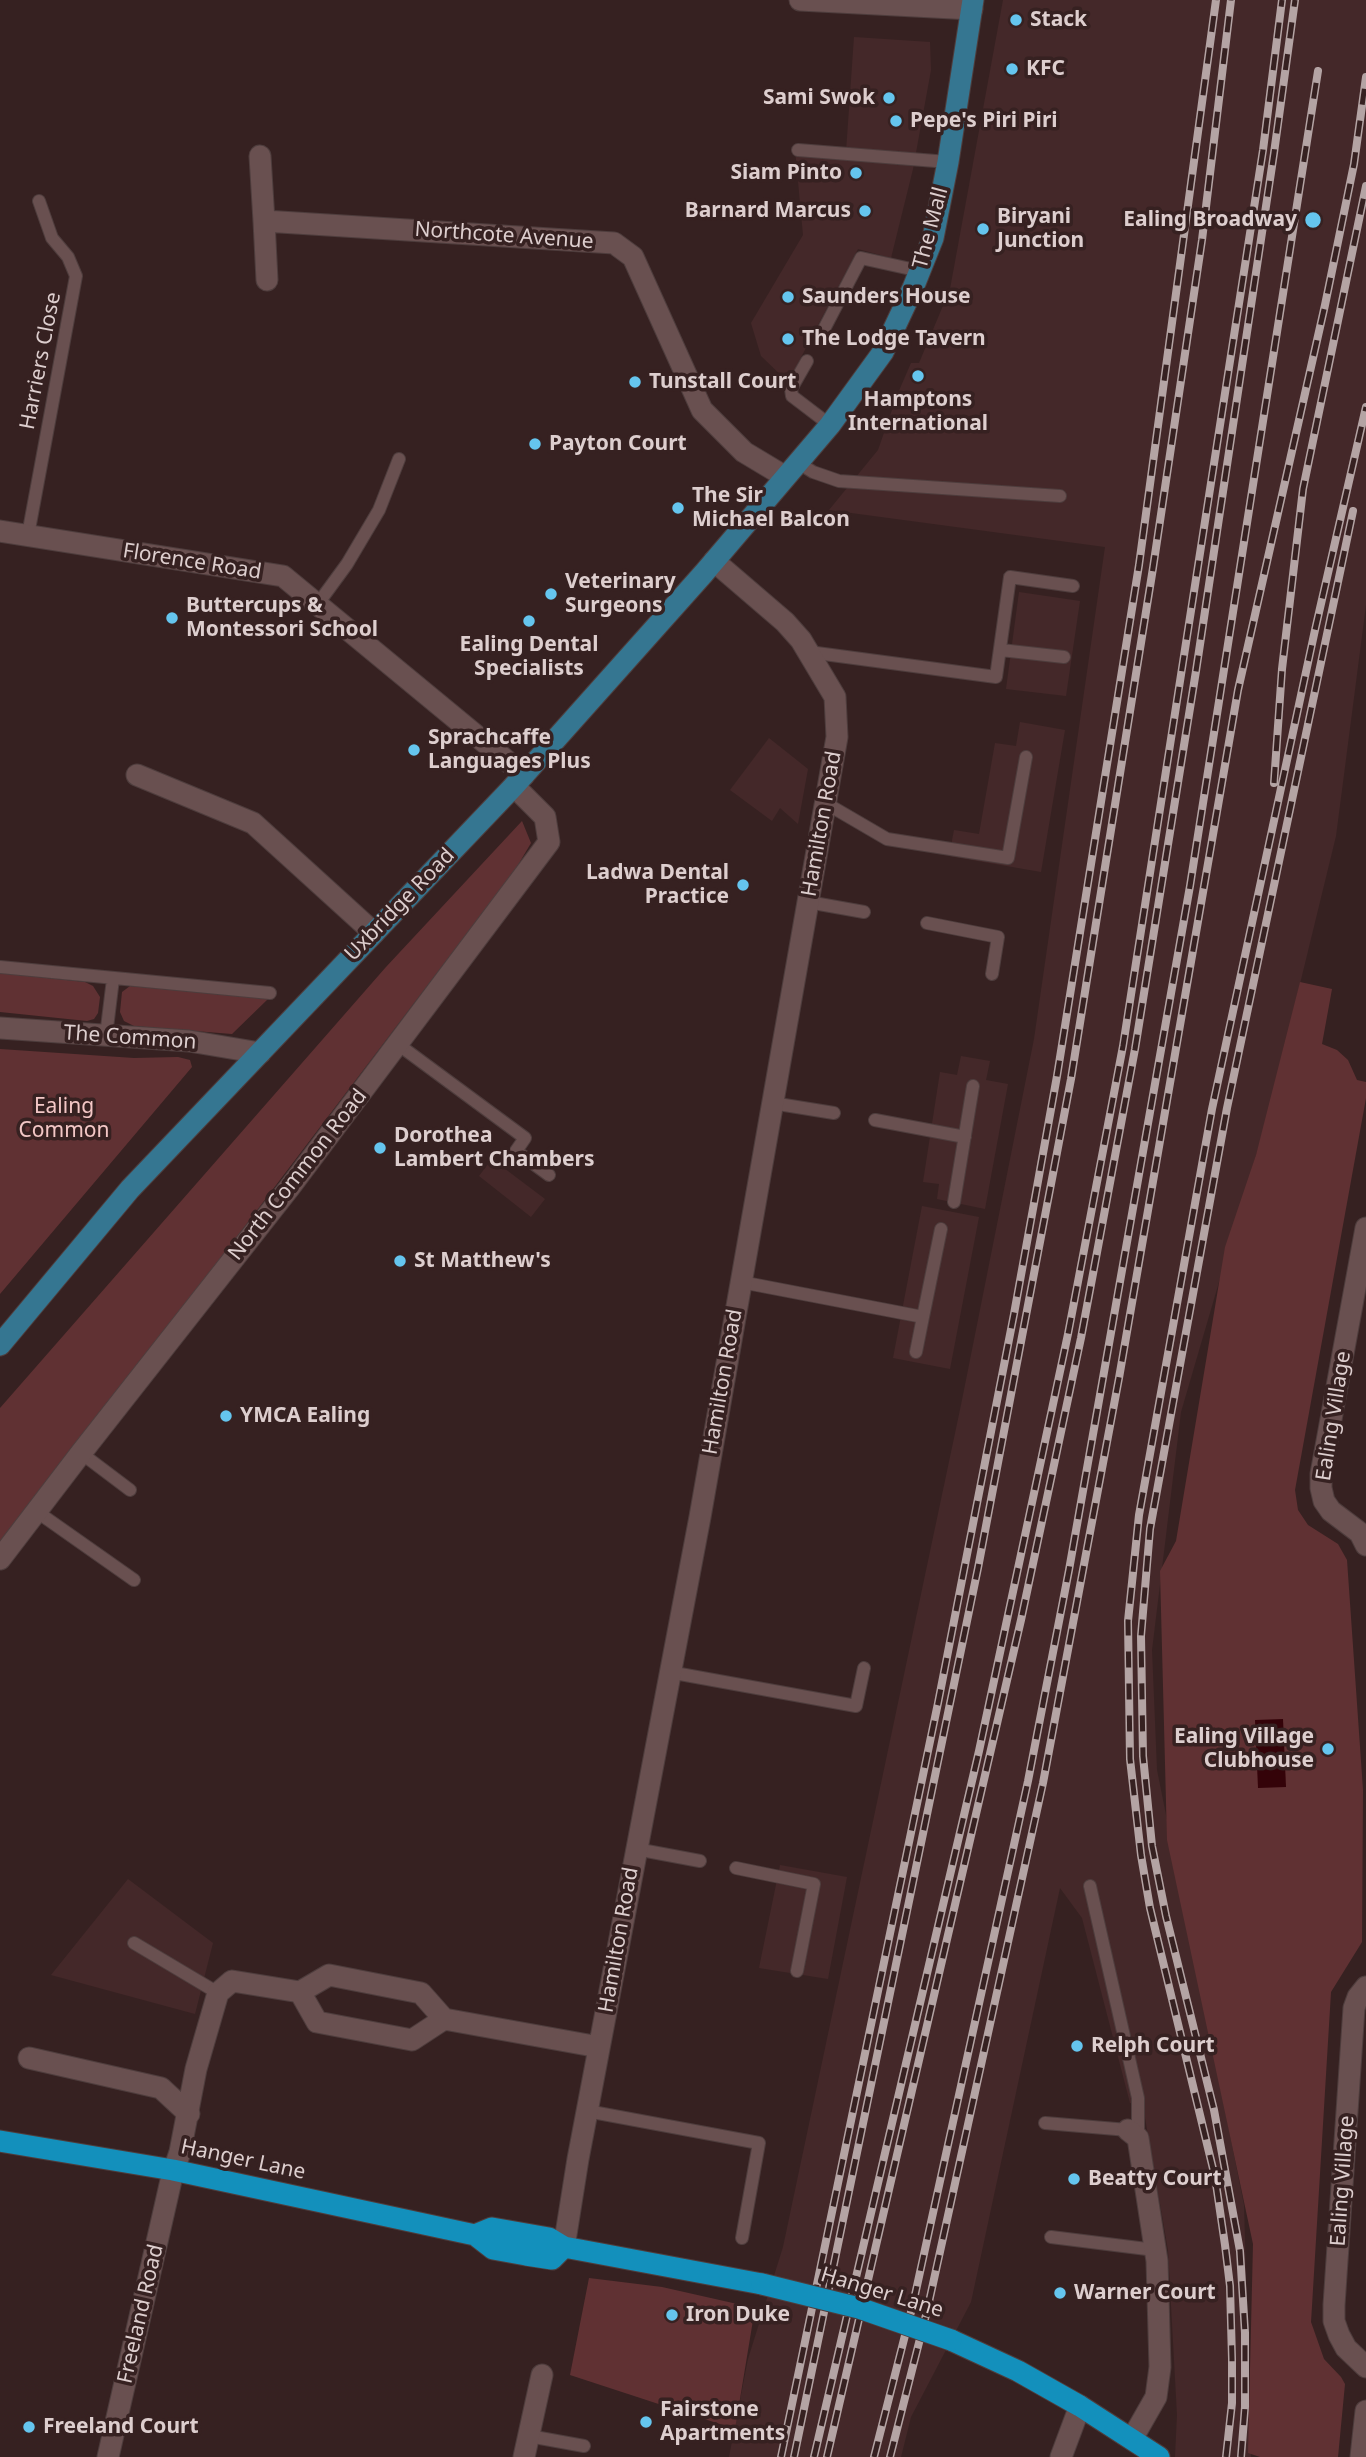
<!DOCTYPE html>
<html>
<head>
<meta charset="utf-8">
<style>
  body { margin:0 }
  canvas { display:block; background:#362121 }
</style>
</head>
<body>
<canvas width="1366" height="2457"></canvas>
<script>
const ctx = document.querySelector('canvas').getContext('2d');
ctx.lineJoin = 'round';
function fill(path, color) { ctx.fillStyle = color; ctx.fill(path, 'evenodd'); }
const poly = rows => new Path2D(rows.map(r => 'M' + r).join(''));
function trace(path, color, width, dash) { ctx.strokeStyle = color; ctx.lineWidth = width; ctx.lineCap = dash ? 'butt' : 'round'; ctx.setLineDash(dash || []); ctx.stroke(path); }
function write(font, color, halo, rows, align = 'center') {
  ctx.font = font + ' "Noto Sans",sans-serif'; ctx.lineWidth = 7; ctx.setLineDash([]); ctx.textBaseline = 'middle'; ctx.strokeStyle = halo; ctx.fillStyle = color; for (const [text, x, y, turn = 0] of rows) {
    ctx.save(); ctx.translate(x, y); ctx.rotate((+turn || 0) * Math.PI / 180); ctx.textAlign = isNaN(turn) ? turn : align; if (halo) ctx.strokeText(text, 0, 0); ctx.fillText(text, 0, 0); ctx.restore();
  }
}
fill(poly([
  [1003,0,1366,0,1366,605,1336,836,1269,1111,1181,1412,1152,1650,1157,1770,1244,2205,1251,2457,1175,2457,1177,2415,1168,2250,1143,2106,1130,2103,1082,1918,1060,1888,971,2302,911,2417,901,2457,729,2457,748,2359,783,2247,961,1405,1034,1039,1105,547,829,510,878,450,898,393,911,363,919,363,950,289],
  [854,37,930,42,931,70,913,169,891,258,858,249,788,382,761,356,751,323,803,235,795,149,846,152],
  [1019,592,1080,601,1066,696,1006,689],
  [1020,722,1065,730,1041,872,949,856,954,830,979,834,995,743,1016,746],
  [769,738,808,769,798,824,780,808,772,821,730,790],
  [961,1056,990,1061,986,1080,1008,1084,985,1209,937,1199,939,1184,923,1182,940,1072,957,1075],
  [492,1159,545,1199,531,1217,479,1176],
  [922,1206,979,1217,950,1369,893,1358],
  [780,1865,847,1877,828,1979,759,1968],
  [128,1879,213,1943,195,2014,51,1975]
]), '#442829');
fill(poly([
  [522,821,531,843,515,870,0,1549,0,1408,386,967],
  [0,973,85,982,93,986,100,997,98,1013,94,1019,87,1021,0,1012],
  [1300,982,1332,989,1322,1044,1337,1050,1348,1060,1357,1080,1366,1082,1366,1098,1295,1490,1298,1510,1308,1525,1338,1544,1347,1560,1363,1790,1362,1942,1331,1992,1311,2322,1324,2359,1341,2377,1345,2384,1338,2457,1260,2457,1248,2453,1253,2244,1167,1840,1160,1571,1176,1541,1225,1247,1256,1155],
  [130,986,268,999,232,1034,134,1026,124,1021,120,1012,122,992],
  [0,1049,134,1058,178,1057,190,1060,192,1067,0,1294],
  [589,2278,662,2287,755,2308,735,2429,570,2375]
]), '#603133');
fill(poly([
  [1283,1719,1286,1787,1258,1788,1255,1720]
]), '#340309');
const lane = poly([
  [798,150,948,162],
  [823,331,861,258,920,271],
  [807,361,791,389,792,396,830,425],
  [797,462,813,472,839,481,1060,496],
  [28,535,76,276,68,257,52,238,39,201],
  [317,605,347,564,379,510,399,459],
  [1001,650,1064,657],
  [809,652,996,677,1010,577,1073,586],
  [827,804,887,839,1008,858,1026,757],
  [808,902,864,912],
  [927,923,998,937,992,974],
  [0,967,270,993],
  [106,1036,113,979],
  [399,1045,525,1138,516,1151,549,1175],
  [772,1103,834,1113],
  [875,1120,965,1137],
  [954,1202,973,1086],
  [741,1282,923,1317,941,1229],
  [916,1352,923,1317],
  [81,1453,130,1490],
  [36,1511,134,1580],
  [669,1672,856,1706,864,1668],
  [636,1849,700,1861],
  [736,1868,814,1884,797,1971],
  [1090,1886,1138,2098,1138,2138],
  [134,1943,218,1993],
  [587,2111,759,2143,742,2238],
  [1045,2123,1128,2130],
  [1051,2237,1155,2250],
  [529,2436,584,2446]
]);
const street = poly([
  [800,0,972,9],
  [260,156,264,221],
  [267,280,264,221,614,243,633,257,702,410,744,452,784,476],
  [0,531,283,576,524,775],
  [137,775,253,823,374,933],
  [1366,1228,1321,1474,1321,1488,1324,1501,1331,1511,1360,1533,1366,1545],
  [0,1559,81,1453,290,1187,549,842,545,817,514,786],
  [1366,1987,1358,1997,1354,2008,1334,2305,1334,2321,1339,2335,1346,2348,1366,2367],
  [444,2019,599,2047],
  [29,2058,161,2088,189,2114],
  [1128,2130,1138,2138,1157,2261,1160,2367,1156,2397,1132,2439],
  [564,2247,578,2159,700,1517,837,737,835,697,801,640,785,622,714,561],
  [108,2457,172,2176,180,2152,196,2069,218,1993,232,1981,300,1992,329,1975,421,1993,444,2019,412,2040,317,2022,300,1992],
  [524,2457,542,2375],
  [1061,2457,1080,2406],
  [1361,2457,1366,2411]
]);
const secondary = poly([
  [0,1028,189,1041,260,1053]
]);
const primary = poly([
  [0,1345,130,1189,514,786,704,573,830,425,883,352,913,288,933,238,948,162,973,0]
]);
const highway = poly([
  [0,2141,173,2170,475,2235,493,2249,526,2255,552,2259,564,2247],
  [475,2235,492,2228,549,2238,564,2247,762,2284],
  [951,2340,1018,2371,1080,2406,1159,2457]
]);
trace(lane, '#4e3d3d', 14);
trace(street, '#4e3d3d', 23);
trace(secondary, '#4e3d3d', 23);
trace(primary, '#4e3d3d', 23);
trace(highway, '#4e3d3d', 23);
trace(lane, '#695050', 12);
trace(street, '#695050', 21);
trace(secondary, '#695050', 21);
trace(primary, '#357691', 21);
trace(highway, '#1390bc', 21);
const rail = poly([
  [1274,783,1282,669,1303,489,1366,186],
  [781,2457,938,1703,1014,1314,1057,1076,1139,565,1216,0],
  [794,2457,978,1568,1071,1079,1153,568,1202,240,1231,0],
  [814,2457,979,1751,1068,1334,1123,1046,1263,150,1282,0],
  [827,2457,1021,1620,1081,1338,1135,1049,1196,671,1274,153,1295,0],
  [874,2457,913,2304,1028,1781,1069,1570,1190,886,1318,71],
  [890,2457,927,2311,1043,1783,1119,1378,1238,690,1325,305,1354,164,1366,77],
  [1226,2457,1232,2403,1232,2359,1230,2286,1225,2245,1215,2177,1150,1908,1141,1855,1130,1759,1128,1621,1139,1515,1212,1109,1315,630,1366,407],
  [1241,2457,1245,2407,1245,2333,1240,2251,1214,2110,1166,1916,1152,1846,1143,1756,1141,1636,1150,1529,1227,1108,1353,511]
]);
trace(rail, '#b4a4a4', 8);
trace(rail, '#362121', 5, [16]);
const highwayBridge = poly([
  [762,2284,859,2308,951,2340]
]);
trace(highwayBridge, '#4e3d3d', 23, []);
trace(highwayBridge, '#1390bc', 21);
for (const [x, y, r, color] of [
  [1016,20,7,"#65c5ee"],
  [1012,69,7,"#65c5ee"],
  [889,98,7,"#65c5ee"],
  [896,121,7,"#65c5ee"],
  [856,173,7,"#65c5ee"],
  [865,211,7,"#65c5ee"],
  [1313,220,9,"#65c5ee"],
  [983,229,7,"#65c5ee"],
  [788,297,7,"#65c5ee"],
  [788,339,7,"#65c5ee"],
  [918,376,7,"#65c5ee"],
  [635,382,7,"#65c5ee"],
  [535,444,7,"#65c5ee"],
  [678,508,7,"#65c5ee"],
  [551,594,7,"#65c5ee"],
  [172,618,7,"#65c5ee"],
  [529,621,7,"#65c5ee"],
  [414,750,7,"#65c5ee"],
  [743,885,7,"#65c5ee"],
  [380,1148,7,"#65c5ee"],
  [400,1261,7,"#65c5ee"],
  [226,1416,7,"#65c5ee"],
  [1328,1749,7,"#65c5ee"],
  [1077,2046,7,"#65c5ee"],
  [1074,2179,7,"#65c5ee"],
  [1060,2293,7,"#65c5ee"],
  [672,2315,7,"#65c5ee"],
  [646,2422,7,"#65c5ee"],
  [29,2427,7,"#65c5ee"]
]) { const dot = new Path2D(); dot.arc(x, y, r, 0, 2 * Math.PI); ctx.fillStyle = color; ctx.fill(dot); trace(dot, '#362121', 2.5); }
write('bold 21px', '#ddcece', '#362121', [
  ["Stack",1030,20],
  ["KFC",1026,69],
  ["Sami Swok",875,98,"right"],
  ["Pepe's Piri Piri",910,121],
  ["Siam Pinto",842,173,"right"],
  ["Barnard Marcus",851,211,"right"],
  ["Biryani",997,217],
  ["Junction",997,241],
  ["Ealing Broadway",1297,220,"right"],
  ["Saunders House",802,297],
  ["The Lodge Tavern",802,339],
  ["Tunstall Court",649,382],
  ["Hamptons",918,400,"center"],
  ["International",918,424,"center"],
  ["Payton Court",549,444],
  ["The Sir",692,496],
  ["Michael Balcon",692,520],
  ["Veterinary",565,582],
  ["Surgeons",565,606],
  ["Buttercups &",186,606],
  ["Montessori School",186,630],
  ["Ealing Dental",529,645,"center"],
  ["Specialists",529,669,"center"],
  ["Sprachcaffe",428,738],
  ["Languages Plus",428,762],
  ["Ladwa Dental",729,873,"right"],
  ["Practice",729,897,"right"],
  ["Dorothea",394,1136],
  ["Lambert Chambers",394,1160],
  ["St Matthew's",414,1261],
  ["YMCA Ealing",240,1416],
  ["Ealing Village",1314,1737,"right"],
  ["Clubhouse",1314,1761,"right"],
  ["Relph Court",1091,2046],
  ["Beatty Court",1088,2179],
  ["Warner Court",1074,2293],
  ["Iron Duke",686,2315],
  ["Fairstone",660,2410],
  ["Apartments",660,2434],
  ["Freeland Court",43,2427]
], 'left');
write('21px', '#ddcece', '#362121', [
  ["The Mall",931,228,-75],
  ["Northcote Avenue",504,236,4],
  ["Harriers Close",41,361,-79],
  ["Florence Road",192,562,9],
  ["Hamilton Road",822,824,-80],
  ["Uxbridge Road",400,905,-46],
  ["The Common",130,1038,4],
  ["North Common Road",298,1175,-52],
  ["Hamilton Road",723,1382,-80],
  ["Ealing Village",1334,1416,-81],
  ["Hamilton Road",619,1940,-80],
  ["Hanger Lane",243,2160,12],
  ["Ealing Village",1343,2181,-86],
  ["Hanger Lane",882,2293,17],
  ["Freeland Road",141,2314,-77]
]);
write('21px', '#f3c7c6', '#362121', [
  ["Ealing",64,1107],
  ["Common",64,1131]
]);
</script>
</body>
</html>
